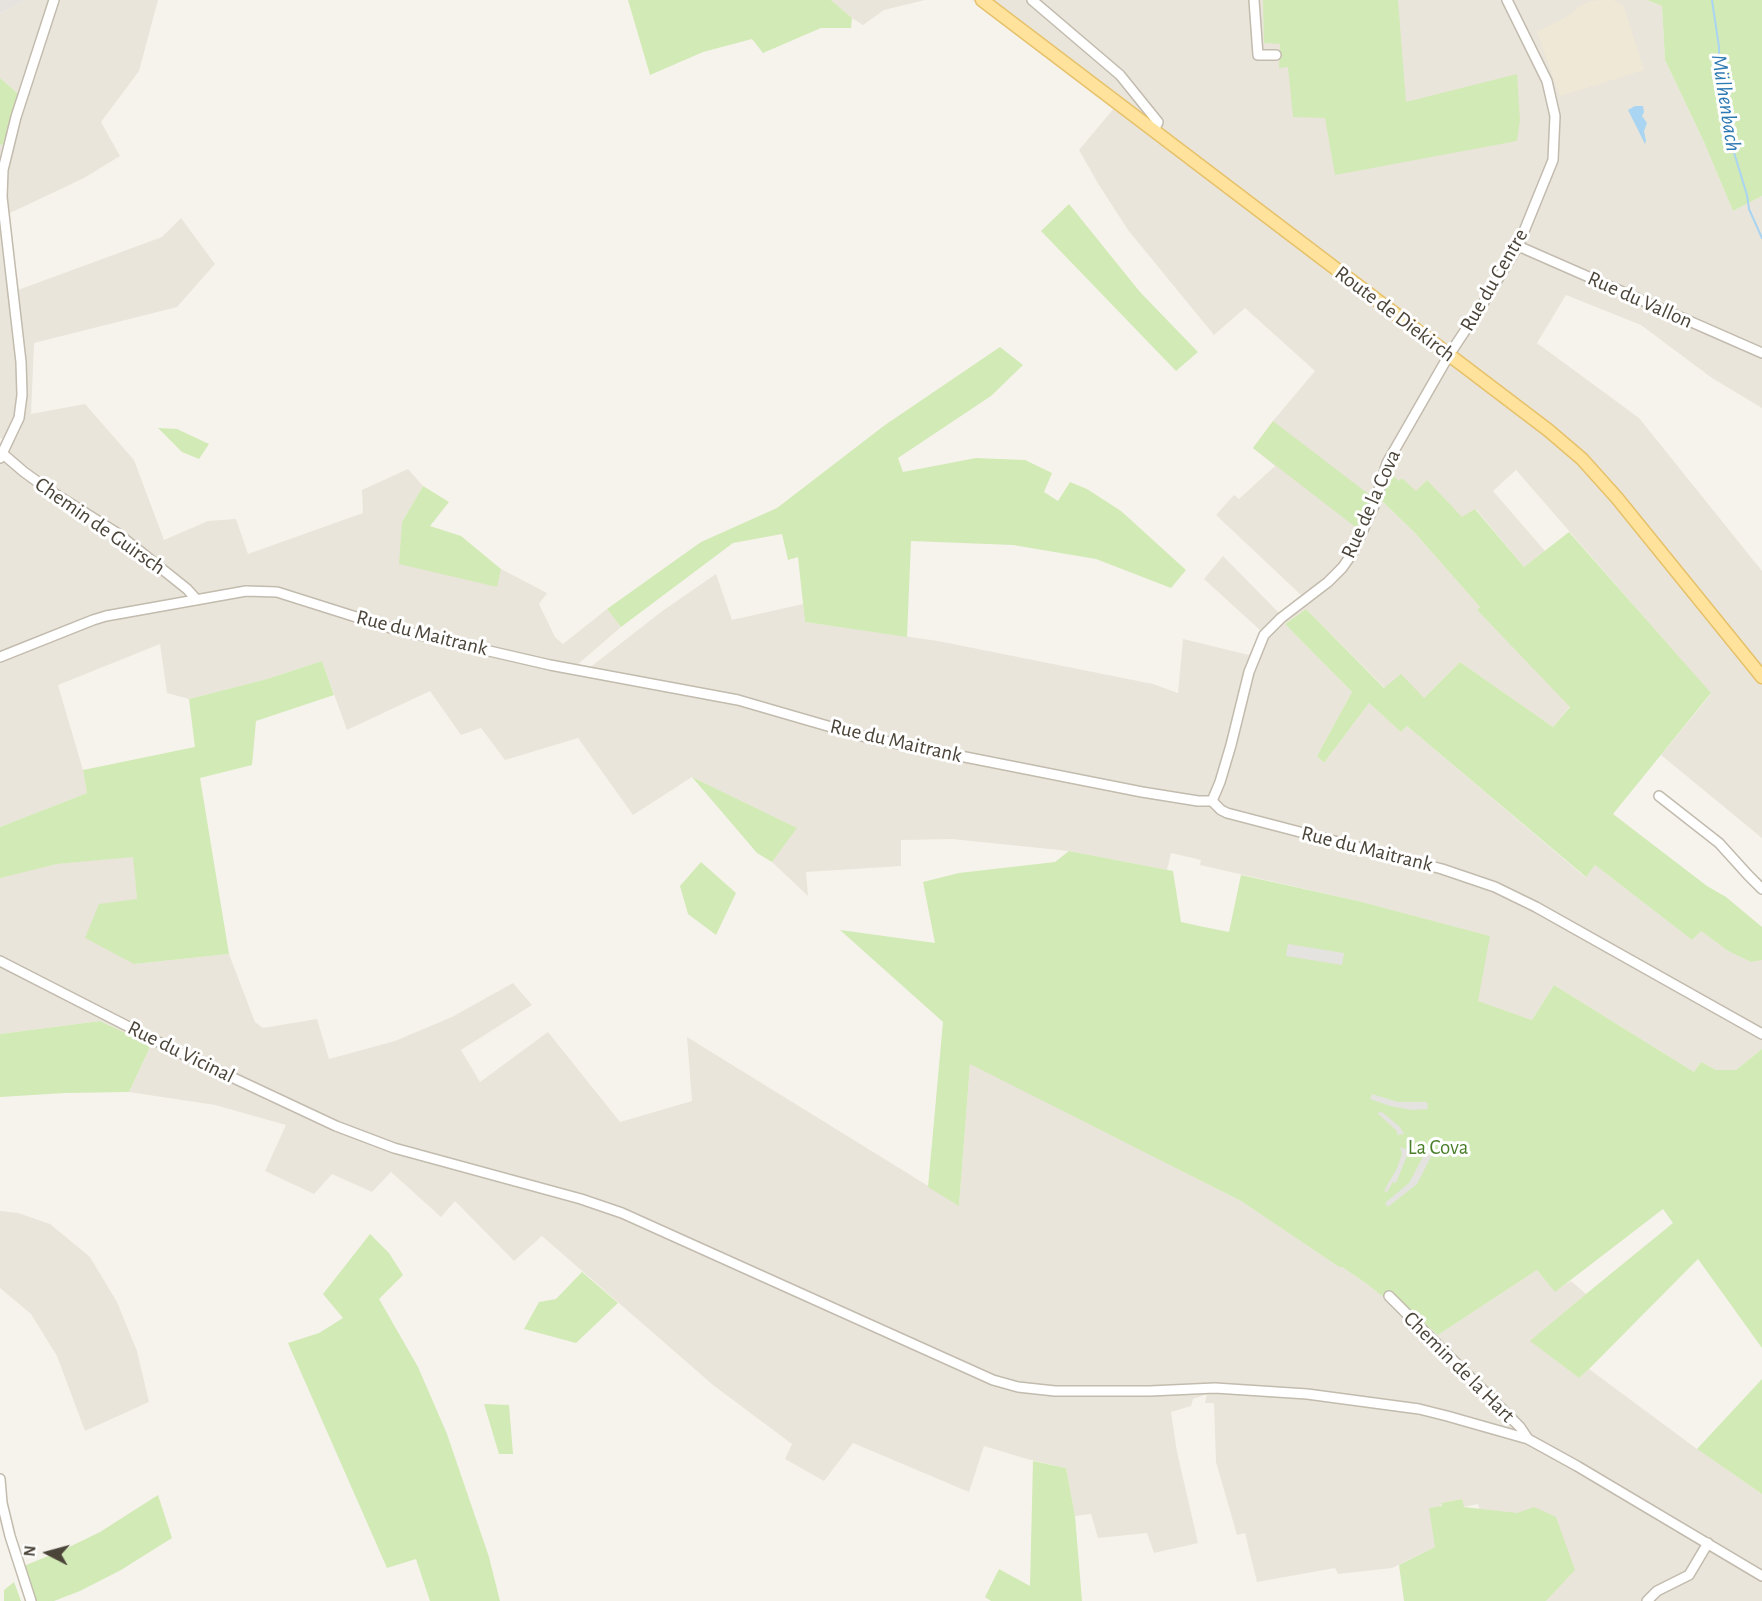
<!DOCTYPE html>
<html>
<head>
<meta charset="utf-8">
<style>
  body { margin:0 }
  #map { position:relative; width:1762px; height:1601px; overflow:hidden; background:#f6f3ec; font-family:"Alegreya Sans",sans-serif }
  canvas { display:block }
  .north { position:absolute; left:18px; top:1523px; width:60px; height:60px; -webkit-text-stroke:4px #fff; paint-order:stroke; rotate:276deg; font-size:16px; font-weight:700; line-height:24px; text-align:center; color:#4b4439 }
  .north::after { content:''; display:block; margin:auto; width:21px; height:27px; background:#4b4439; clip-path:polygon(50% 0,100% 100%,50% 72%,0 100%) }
</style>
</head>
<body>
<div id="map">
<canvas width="1762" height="1601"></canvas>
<div class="north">N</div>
</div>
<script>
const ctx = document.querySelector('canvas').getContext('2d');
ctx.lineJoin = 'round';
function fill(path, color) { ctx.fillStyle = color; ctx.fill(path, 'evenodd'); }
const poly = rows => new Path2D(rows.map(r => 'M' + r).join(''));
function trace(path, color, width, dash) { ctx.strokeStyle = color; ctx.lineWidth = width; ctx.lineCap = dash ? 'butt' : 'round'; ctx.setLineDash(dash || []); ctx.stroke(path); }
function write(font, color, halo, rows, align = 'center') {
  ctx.font = font + ' "Alegreya Sans",sans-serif'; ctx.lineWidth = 6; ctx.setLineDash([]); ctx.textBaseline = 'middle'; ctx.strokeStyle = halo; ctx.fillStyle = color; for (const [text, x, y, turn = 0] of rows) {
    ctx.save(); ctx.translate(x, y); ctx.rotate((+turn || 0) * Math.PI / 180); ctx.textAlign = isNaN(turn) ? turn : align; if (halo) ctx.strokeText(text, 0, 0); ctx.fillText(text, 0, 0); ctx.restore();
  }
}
fill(poly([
  [25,0,158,0,139,71,101,122,120,156,84,178,8,214,18,290,162,237,181,218,215,264,177,307,34,343,31,414,85,404,134,460,164,540,208,521,236,519,248,554,363,513,362,490,408,469,423,486,402,522,496,587,501,569,547,593,539,604,555,637,563,644,607,609,621,627,577,665,588,669,661,612,716,574,732,620,803,604,805,622,938,641,1153,684,1178,693,1183,639,1249,655,1261,631,1204,579,1223,556,1279,613,1301,595,1216,515,1234,495,1239,499,1275,466,1253,448,1273,421,1315,371,1245,308,1214,335,1128,230,1099,185,1079,150,1115,107,972,0,1647,0,1662,6,1665,60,1704,142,1733,211,1762,196,1762,408,1712,378,1641,325,1566,295,1537,343,1639,418,1762,571,1762,838,1661,755,1711,694,1516,470,1493,491,1545,551,1524,567,1476,509,1462,518,1427,480,1416,492,1402,478,1382,501,1415,533,1480,607,1477,610,1570,706,1553,727,1460,662,1424,698,1385,688,1306,609,1285,624,1352,692,1317,756,1324,763,1369,703,1401,732,1407,726,1585,877,1595,865,1692,940,1701,931,1728,951,1751,962,1762,960,1762,1049,1736,1070,1716,1070,1701,1062,1694,1072,1554,985,1532,1020,1477,1001,1489,936,1358,901,1200,865,1201,860,1171,853,1167,870,1069,851,952,839,901,840,901,866,806,872,808,896,772,862,796,828,692,777,633,815,578,738,505,760,481,728,461,735,430,691,347,730,322,661,267,679,189,699,167,693,160,644,58,685,83,770,87,793,0,827,0,446,5,440,0,438,0,145,10,143,23,98,0,78,0,14],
  [831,0,925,0,884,10,863,25,852,18],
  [134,856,137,899,134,964,229,954,255,1022,263,1028,317,1019,329,1059,395,1041,452,1017,513,983,532,1005,461,1050,480,1082,548,1032,620,1122,692,1101,687,1037,959,1205,970,1063,1241,1201,1339,1267,1342,1267,1367,1284,1411,1319,1424,1323,1438,1335,1537,1270,1555,1291,1571,1281,1586,1294,1531,1341,1579,1378,1589,1369,1697,1449,1762,1494,1762,1601,1546,1601,1574,1570,1483,1522,1478,1504,1463,1507,1461,1499,1441,1503,1435,1547,1392,1568,1338,1574,1335,1568,1257,1582,1245,1533,1237,1535,1216,1462,1214,1403,1205,1403,1207,1394,1193,1399,1191,1406,1171,1412,1177,1452,1198,1543,1154,1553,1147,1533,1098,1538,1091,1514,1075,1516,1066,1468,1027,1459,984,1446,969,1492,853,1443,824,1481,785,1459,792,1444,713,1385,542,1236,514,1261,455,1201,441,1217,391,1172,372,1192,332,1174,314,1194,265,1171,286,1125,215,1105,129,1092,151,1045,100,1021,0,1034,0,877,57,864],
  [0,1211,18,1213,50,1224,90,1257,117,1302,137,1351,149,1402,85,1431,57,1356,31,1314,0,1288]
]), '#eae5da');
fill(poly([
  [0,0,25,0,0,14]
]), '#e6e2dd');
fill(poly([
  [1599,0,1613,0,1623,5,1644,70,1560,96,1537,32,1561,20,1574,12,1578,7,1588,2]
]), '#efe8d6');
fill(poly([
  [628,0,831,0,852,18,851,28,821,28,763,53,752,39,703,52,650,75],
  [1263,0,1398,0,1406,102,1517,74,1520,120,1517,141,1335,175,1325,118,1293,117,1288,67,1279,68,1280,44,1264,43],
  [1647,0,1762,0,1762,196,1733,211,1704,142,1665,60,1662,6],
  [0,78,23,98,10,143,0,145],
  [1069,204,1140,292,1198,352,1176,371,1041,231],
  [1000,347,1023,365,991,396,898,458,903,472,976,458,1025,460,1052,473,1044,492,1058,501,1070,482,1087,489,1121,511,1186,570,1171,588,1096,559,1013,545,911,541,907,637,805,622,798,557,788,560,782,534,733,543,621,627,607,609,701,542,777,508,885,425],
  [1273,421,1371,496,1358,529,1253,448],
  [158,428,177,429,209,444,199,459,182,452],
  [1390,473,1399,481,1402,478,1416,491,1427,480,1462,517,1475,509,1524,567,1569,532,1711,693,1613,814,1707,886,1726,897,1762,927,1762,960,1751,962,1728,951,1701,931,1692,940,1595,865,1586,877,1407,726,1401,732,1369,703,1324,763,1317,756,1352,692,1285,624,1306,609,1384,688,1401,674,1424,698,1460,662,1553,727,1570,707,1477,610,1480,607,1415,533,1382,501],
  [423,486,449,502,430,526,461,536,501,569,497,587,399,564,402,522],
  [322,661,334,695,256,721,252,765,200,778,229,954,134,964,85,938,99,904,137,899,133,857,57,864,0,878,0,827,87,793,83,770,195,747,189,699,267,679],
  [692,777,797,828,772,862,757,853],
  [1069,851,1173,871,1181,922,1204,927,1229,932,1241,875,1358,901,1490,936,1478,1001,1532,1020,1554,985,1694,1072,1701,1062,1716,1070,1736,1070,1762,1049,1762,1348,1698,1259,1589,1369,1579,1378,1530,1341,1586,1294,1673,1223,1663,1209,1555,1292,1537,1270,1438,1335,1424,1323,1411,1319,1367,1284,1342,1267,1339,1267,1241,1201,970,1064,959,1206,928,1187,943,1022,840,930,935,943,923,882,959,873,1055,862],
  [701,862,736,893,716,935,688,914,680,886],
  [100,1021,151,1045,129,1092,65,1093,0,1097,0,1034],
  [370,1234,389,1253,403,1275,379,1299,418,1367,447,1434,489,1557,500,1601,430,1601,416,1559,387,1568,288,1343,319,1333,343,1318,323,1294],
  [582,1272,618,1303,576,1343,524,1329,539,1302,556,1299],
  [1762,1379,1762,1494,1697,1449],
  [484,1404,509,1405,513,1454,499,1454],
  [1033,1461,1066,1468,1075,1516,1082,1601,991,1601,985,1597,999,1569,1030,1586],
  [158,1495,172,1538,121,1570,80,1591,54,1601,36,1601,24,1566,65,1549,100,1532],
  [1462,1499,1464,1507,1517,1513,1534,1507,1556,1517,1575,1570,1546,1601,1404,1601,1399,1565,1435,1547,1429,1508,1442,1506,1441,1503],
  [14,1582,21,1601,4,1601,4,1590]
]), '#d2eab5');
fill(poly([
  [1288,944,1344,953,1342,965,1286,956],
  [1372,1094,1398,1102,1427,1102,1428,1109,1412,1110,1390,1106,1370,1099],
  [1382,1112,1400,1127,1404,1134,1397,1135,1397,1131,1377,1113],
  [1400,1147,1408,1150,1408,1153,1396,1183,1393,1182,1387,1192,1384,1191,1397,1168,1402,1154],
  [1426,1151,1432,1155,1417,1184,1388,1207,1385,1203,1409,1183]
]), '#e5e3e0');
fill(poly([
  [1635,106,1643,106,1644,112,1642,116,1647,123,1644,131,1646,141,1645,144,1628,110]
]), '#a9d4f2');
trace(poly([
  [1712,0,1719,47,1720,95,1724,120,1747,195,1749,209,1762,238]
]), '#a9d4f2', 2);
const minor = poly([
  [1032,0,1120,75,1158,122,1154,131],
  [1254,0,1258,55,1276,55],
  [1518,246,1762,353],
  [3,454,24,472,49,490,117,533,187,589,197,600],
  [0,458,19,418,22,395,21,362,2,197,3,170,16,117,54,0],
  [0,657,93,620,106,616,246,591,277,592,394,629,550,665,738,700,869,738,1142,792,1198,801,1212,801,1221,810,1227,813,1442,869,1495,887,1536,907,1762,1034],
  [1659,796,1719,843,1748,875,1762,889],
  [1212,801,1220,782,1231,745,1249,672,1264,635,1281,618,1328,582,1342,568,1352,554,1374,506,1387,463,1449,355,1484,302,1518,246,1553,160,1555,116,1547,81,1507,0],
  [0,961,176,1051,336,1126,394,1148,581,1199,622,1213,993,1380,1018,1387,1055,1391,1150,1391,1215,1388,1307,1394,1419,1409,1447,1416,1528,1439,1577,1466,1762,1576],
  [1389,1296,1520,1427,1528,1439],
  [0,1479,2,1503,10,1536,31,1601],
  [1647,1601,1657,1591,1689,1575,1708,1543]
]);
const major = poly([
  [982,0,1548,430,1582,459,1617,498,1762,677]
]);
trace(minor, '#c2bbae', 12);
trace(major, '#e6c16a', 15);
trace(minor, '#fff', 9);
trace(major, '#ffe39c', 12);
write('21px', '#4b4439', '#fff', [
  ["Rue du Centre",1494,280,-60],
  ["Rue du Vallon",1640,300,24],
  ["Route de Diekirch",1395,314,37],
  ["Rue de la Cova",1371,504,-66],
  ["Chemin de Guirsch",100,526,35],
  ["Rue du Maitrank",422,633,14],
  ["Rue du Maitrank",896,741,13],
  ["Rue du Maitrank",1367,849,14],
  ["Rue du Vicinal",181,1052,26],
  ["Chemin de la Hart",1459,1367,45]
]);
write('21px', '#4a7f2a', '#fff', [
  ["La Cova",1438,1148]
]);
write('italic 22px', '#2e7ab2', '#fff', [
  ["Mülhenbach",1726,103,81]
]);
</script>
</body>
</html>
